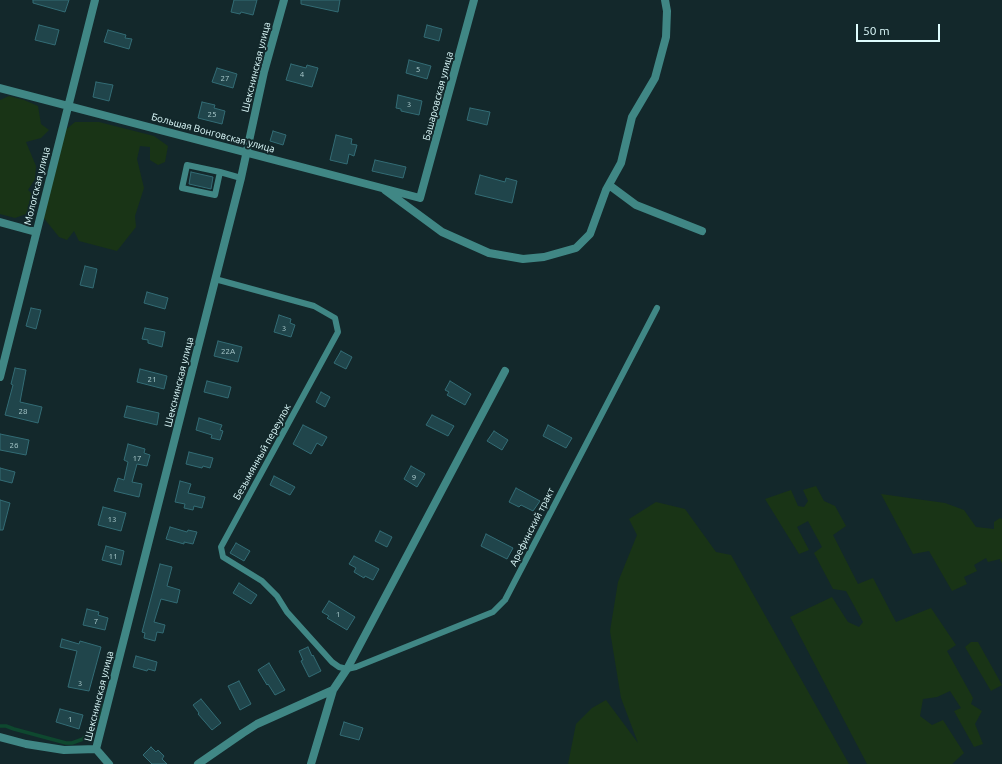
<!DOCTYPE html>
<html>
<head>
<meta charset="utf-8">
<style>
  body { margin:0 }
  #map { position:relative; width:1002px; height:764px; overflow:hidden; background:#13282b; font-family:Ubuntu,sans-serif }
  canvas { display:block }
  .scale { position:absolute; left:856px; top:24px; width:84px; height:18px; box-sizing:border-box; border:2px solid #defcfd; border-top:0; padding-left:5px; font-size:12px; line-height:14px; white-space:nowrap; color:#defcfd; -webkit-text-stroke:3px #13282b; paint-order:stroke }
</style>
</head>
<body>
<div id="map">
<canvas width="1002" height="764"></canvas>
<div class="scale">50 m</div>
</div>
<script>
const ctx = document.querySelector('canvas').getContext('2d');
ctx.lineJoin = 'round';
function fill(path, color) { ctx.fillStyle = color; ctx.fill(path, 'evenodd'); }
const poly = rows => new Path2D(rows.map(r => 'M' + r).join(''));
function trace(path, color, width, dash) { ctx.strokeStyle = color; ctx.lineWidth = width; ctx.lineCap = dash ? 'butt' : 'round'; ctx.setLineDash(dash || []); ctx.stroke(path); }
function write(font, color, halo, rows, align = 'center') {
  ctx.font = font + ' Ubuntu,sans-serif'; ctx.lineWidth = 4; ctx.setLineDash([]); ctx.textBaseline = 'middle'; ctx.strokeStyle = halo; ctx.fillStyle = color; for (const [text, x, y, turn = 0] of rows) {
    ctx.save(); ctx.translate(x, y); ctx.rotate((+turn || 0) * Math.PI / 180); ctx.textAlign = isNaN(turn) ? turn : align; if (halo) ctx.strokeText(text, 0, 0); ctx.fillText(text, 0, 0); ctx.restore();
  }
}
fill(poly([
  [9,96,24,100,38,106,41,124,49,130,41,138,26,142,36,166,35,179,28,190,33,195,29,213,15,218,0,214,0,100],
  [75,122,99,122,154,136,168,146,165,162,158,165,150,160,150,147,140,146,137,159,144,188,135,216,136,227,117,251,79,241,74,231,67,240,59,237,43,217,64,131],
  [816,486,824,501,835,506,846,526,833,535,858,584,873,578,896,622,931,608,956,645,947,651,973,698,971,704,982,711,975,724,983,744,974,747,954,711,961,708,950,691,937,697,923,699,920,716,932,725,943,720,964,753,952,764,867,764,790,617,832,597,848,622,859,627,863,622,846,591,833,589,814,553,822,547,808,521,797,527,809,550,799,554,765,499,791,490,798,506,804,507,808,501,803,490],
  [881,494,945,503,964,510,976,527,994,529,994,522,1000,518,1002,519,1002,563,1000,559,988,562,986,558,974,565,977,571,964,577,967,584,952,591,929,551,913,554],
  [656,502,685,509,716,552,731,555,849,764,568,764,576,724,592,708,606,700,638,743,621,698,610,631,618,582,637,535,629,519],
  [971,642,978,642,1002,685,991,691,965,647]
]), '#193416');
trace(poly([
  [0,726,6,726,14,729,66,743,72,743,83,739,91,730,97,721,101,705]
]), '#0e482f', 3.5);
const building = poly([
  [33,0,69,0,65,12,33,3,33,0],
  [234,0,257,0,253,15,241,12,240,14,231,12,234,0],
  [301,0,340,0,338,12,301,4,301,0],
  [39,25,59,30,55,45,35,40,39,25],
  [427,25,442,29,439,41,424,37,427,25],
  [108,30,126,35,125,38,132,39,129,49,104,42,108,30],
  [409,60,431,66,427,79,406,73,409,60],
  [291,64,306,68,307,65,318,68,312,87,286,80,291,64],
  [217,68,237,74,233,88,212,82,217,68],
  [96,82,113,85,109,101,93,97,96,82],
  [398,95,422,101,419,115,401,111,401,109,396,108,398,95],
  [202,102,215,105,214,108,225,111,222,124,198,118,202,102],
  [470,108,490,112,487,125,467,120,470,108],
  [273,131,286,135,283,145,270,141,273,131],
  [336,135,352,139,351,144,357,145,354,156,349,154,347,164,330,160,336,135],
  [375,160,406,167,403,178,372,171,375,160],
  [191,172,213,177,211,189,189,184,191,172],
  [480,175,505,182,506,178,517,181,512,203,475,194,480,175],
  [85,266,97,269,93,288,80,285,85,266],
  [147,292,168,298,165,309,144,303,147,292],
  [31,308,41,310,36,329,26,326,31,308],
  [279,315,291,319,290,323,295,325,291,337,274,332,279,315],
  [145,328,165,332,162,347,148,343,148,340,142,339,145,328],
  [218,341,242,347,238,362,214,356,218,341],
  [341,351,352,357,346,369,334,363,341,351],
  [15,368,26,370,20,402,42,407,38,423,5,415,13,385,11,384,15,368],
  [140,369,167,376,164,389,137,382,140,369],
  [207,381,231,387,228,398,204,392,207,381],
  [450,381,471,394,465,405,447,395,449,392,445,390,450,381],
  [321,392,330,397,325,407,316,402,321,392],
  [127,406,159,413,157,425,124,417,127,406],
  [432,415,454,426,448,436,426,425,432,415],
  [199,418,222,425,220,430,223,431,220,440,211,438,212,435,196,430,199,418],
  [303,425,327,437,322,446,317,443,311,454,293,444,303,425],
  [548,425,572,438,566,448,543,436,548,425],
  [494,431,508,440,502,450,487,441,494,431],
  [0,434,29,440,26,455,0,450,0,434],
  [128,444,145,449,144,453,150,455,147,466,137,464,132,482,142,484,139,497,114,491,118,478,124,480,128,462,124,460,128,444],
  [189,452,213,458,210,468,203,466,202,468,186,464,189,452],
  [411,466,425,474,417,487,404,479,411,466],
  [0,468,15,472,12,483,0,480,0,468],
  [274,476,295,487,290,495,270,485,274,476],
  [180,481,191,484,188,493,205,497,202,508,194,506,193,510,184,508,185,504,175,502,180,481],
  [516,488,540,501,533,511,521,505,519,507,509,502,516,488],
  [0,500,10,503,3,530,0,530,0,500],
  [103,507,126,513,121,531,98,525,103,507],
  [170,527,187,532,188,530,197,532,193,544,184,542,184,544,166,539,170,527],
  [380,531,392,537,387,547,375,541,380,531],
  [486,534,513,548,507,559,481,546,486,534],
  [236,543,250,551,244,561,230,553,236,543],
  [106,546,124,551,121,565,102,560,106,546],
  [354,556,379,569,373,580,365,576,364,578,354,572,356,568,349,564,354,556],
  [160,564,172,567,167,586,180,590,177,603,161,599,154,622,165,625,163,633,157,632,155,641,144,638,145,633,142,632,160,564],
  [239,583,257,595,251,604,233,593,239,583],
  [329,601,355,617,347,630,327,618,329,616,322,612,329,601],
  [87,609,99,612,98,615,108,618,105,630,83,625,87,609],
  [62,639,79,644,80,641,101,647,89,691,68,687,77,651,60,647,62,639],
  [308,647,312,656,313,655,321,671,309,677,301,661,303,660,299,651,308,647],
  [136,656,157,662,155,671,148,669,147,671,133,667,136,656],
  [269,663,285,690,275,695,268,684,267,685,258,670,269,663],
  [239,681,251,704,240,710,228,686,239,681],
  [201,699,221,723,212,730,198,714,199,713,193,705,201,699],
  [60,709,83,715,79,729,56,722,60,709],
  [344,722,363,728,359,740,340,735,344,722],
  [151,747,156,752,158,750,164,756,162,759,167,764,152,764,143,755,151,747]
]);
fill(building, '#20454b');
trace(building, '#336c75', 1);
trace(poly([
  [220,172,215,195,182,188,187,165,220,172,241,178],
  [215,279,314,306,335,318,338,332,221,547,223,557,262,581,277,596,287,612,332,662,339,667,347,669,356,667,493,612,505,600,657,308]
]), '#408785', 6);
trace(poly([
  [0,88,420,198,474,0],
  [609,185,636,205,702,231],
  [385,190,442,232,489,253,523,259,544,257,576,248,590,234,606,190,621,163,632,117,655,78,666,37,667,11,665,0],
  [0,222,36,232],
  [0,377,95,0],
  [0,737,26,744,64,750,96,749],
  [109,764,96,749,241,178,264,72,284,0],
  [198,764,243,733,257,724,333,690],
  [311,764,333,690,347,669,505,371]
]), '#408785', 8);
write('8px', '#aeced0', null, [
  ["5",418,69],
  ["4",302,74],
  ["27",225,78],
  ["3",409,104],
  ["25",212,114],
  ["3",284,328],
  ["22А",228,351],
  ["21",152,379],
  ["28",23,411],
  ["26",14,445],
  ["17",137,458],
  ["9",414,477],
  ["13",112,519],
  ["11",113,556],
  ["1",338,614],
  ["7",96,621],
  ["3",80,683],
  ["1",70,719]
]);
write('10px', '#defcfd', '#13282b', [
  ["Шекснинская улица",256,67,-76],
  ["Башаровская улица",438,96,-75],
  ["Большая Вонговская улица",213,133,15],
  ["Мологская улица",37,186,-76],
  ["Шекснинская улица",179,382,-76],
  ["Безымянный переулок",262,452,-61],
  ["Арефинский тракт",532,527,-63],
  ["Шекснинская улица",99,696,-76]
]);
</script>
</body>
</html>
